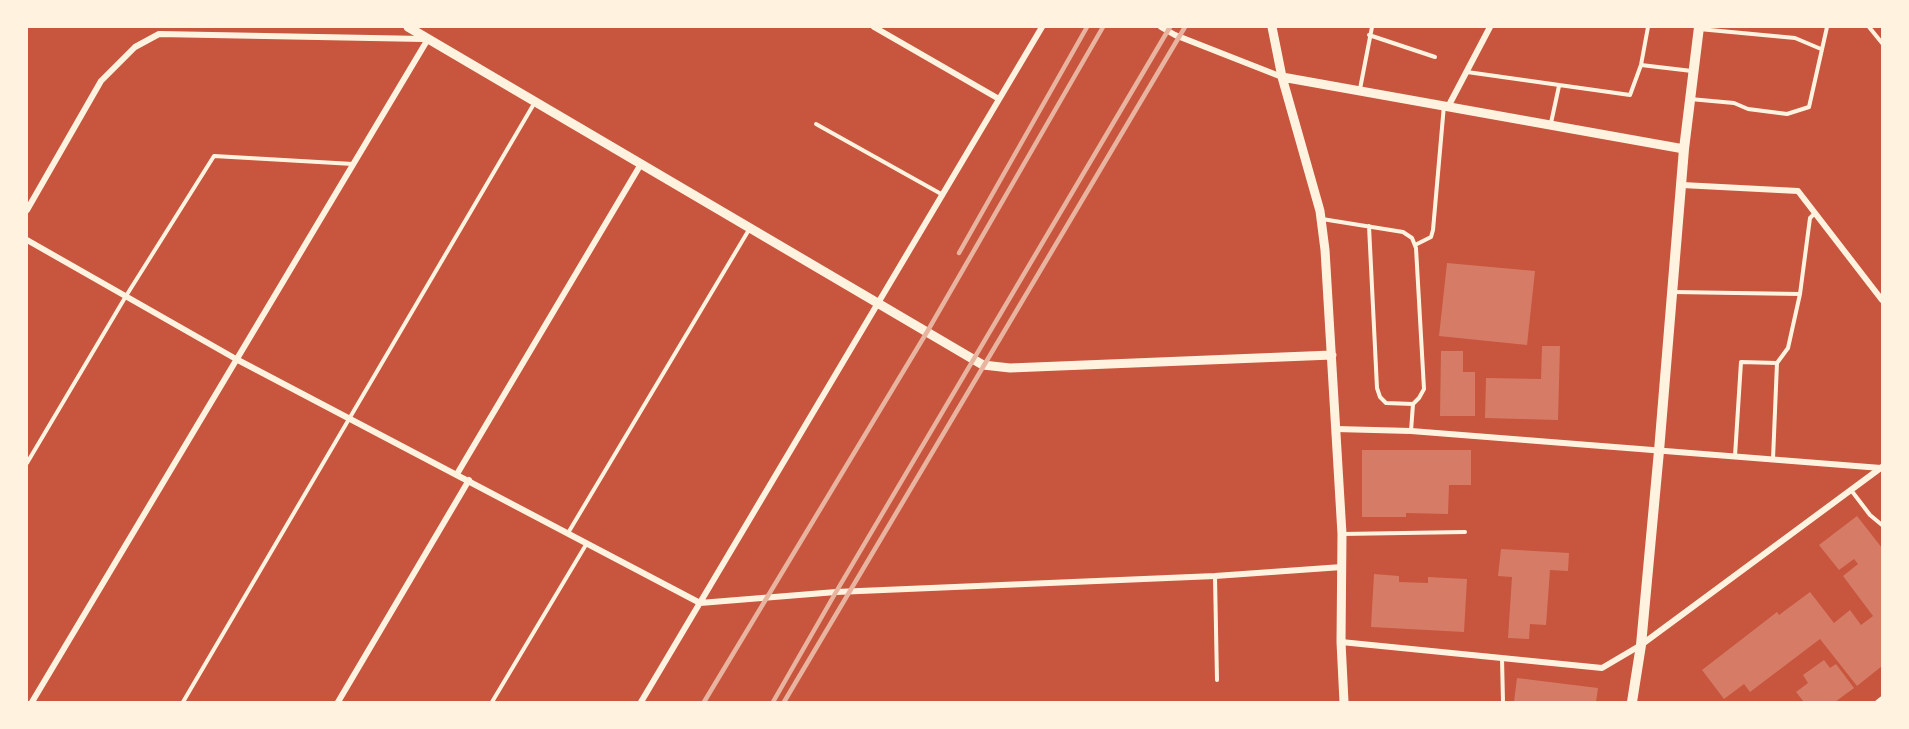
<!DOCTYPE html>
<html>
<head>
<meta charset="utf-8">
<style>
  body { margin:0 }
  #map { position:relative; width:1909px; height:729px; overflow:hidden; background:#c8553d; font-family:"Golos Text",sans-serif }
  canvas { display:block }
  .frame { position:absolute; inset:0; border:28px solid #fff3e0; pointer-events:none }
</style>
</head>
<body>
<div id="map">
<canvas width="1909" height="729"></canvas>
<div class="frame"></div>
</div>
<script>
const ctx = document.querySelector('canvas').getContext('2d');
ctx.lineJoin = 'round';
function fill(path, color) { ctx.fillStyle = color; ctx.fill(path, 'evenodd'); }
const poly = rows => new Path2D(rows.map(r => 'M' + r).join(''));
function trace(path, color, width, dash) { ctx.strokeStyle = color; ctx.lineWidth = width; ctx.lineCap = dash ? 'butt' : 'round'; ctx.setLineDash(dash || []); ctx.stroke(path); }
fill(poly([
  [1447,263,1535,271,1527,345,1439,336],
  [1542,346,1560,346,1558,420,1485,418,1486,378,1541,379],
  [1441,351,1463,351,1463,372,1475,372,1475,416,1440,416],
  [1362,450,1471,450,1471,485,1449,485,1448,514,1406,513,1406,517,1362,517],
  [1857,516,1882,548,1882,666,1857,686,1820,639,1750,692,1744,684,1724,699,1702,670,1777,612,1779,615,1810,592,1834,623,1850,610,1861,625,1873,616,1843,576,1858,564,1854,559,1839,570,1819,545],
  [1501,549,1569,553,1568,571,1550,570,1546,625,1530,624,1529,639,1508,638,1512,577,1498,576],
  [1374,574,1399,576,1399,582,1428,583,1428,577,1467,579,1464,632,1371,627],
  [1824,660,1830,668,1836,664,1854,688,1835,702,1804,702,1796,692,1808,683,1803,675],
  [1517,678,1598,688,1596,702,1514,702]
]), '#d67c66');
trace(poly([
  [1648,27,1641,65,1692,71],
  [1869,27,1882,43],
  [1699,29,1795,38,1821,49],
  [1369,35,1435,57],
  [1467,72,1630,95,1641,65],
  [1360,89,1372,27],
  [1690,99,1734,103,1748,109,1787,114,1809,107,1827,27],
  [1551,123,1559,86],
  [816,124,943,195],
  [1322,219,1403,232,1412,238,1416,248,1424,389,1419,398,1413,404,1411,431],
  [1369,226,1377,388,1380,397,1386,403,1413,404],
  [1415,245,1431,237,1433,230,1444,105],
  [1673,292,1800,294],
  [1777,363,1788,348,1800,294,1810,218,1815,213],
  [1735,456,1741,362,1777,363,1773,459],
  [27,463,126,296,214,156,353,164],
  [1851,490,1870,515,1882,525],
  [568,533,750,228],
  [1342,534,1465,532],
  [1215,577,1217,680],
  [1502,658,1503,702],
  [183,702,535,102],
  [492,702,587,543],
  [1877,702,1882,698]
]), '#fff3e0', 4);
trace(poly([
  [874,27,999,99],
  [1161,27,1175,35,1282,77],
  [1449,105,1490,27],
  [1682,185,1798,191,1882,300],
  [27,210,101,81,135,47,159,34,424,39],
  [27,240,236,359,700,603,836,592,1215,576,1342,567],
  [1336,429,1411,431,1881,468],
  [457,474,641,164],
  [1341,642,1602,668,1641,645,1882,467],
  [32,702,428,39],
  [338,702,469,480],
  [641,702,1042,27]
]), '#fff3e0', 6);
trace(poly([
  [408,27,983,365,1010,368,1332,355],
  [1272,27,1282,77,1320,211,1325,250,1342,534,1341,642,1344,702],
  [1282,77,1684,149]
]), '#fff3e0', 9);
trace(poly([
  [1632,702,1641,645,1659,451,1684,149,1699,27]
]), '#fff3e0', 10);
trace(poly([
  [959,253,1087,27],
  [704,702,927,332,1103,27],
  [773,702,836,592,1170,27],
  [784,702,1185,27]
]), '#e9b49f', 4.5);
</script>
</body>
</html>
